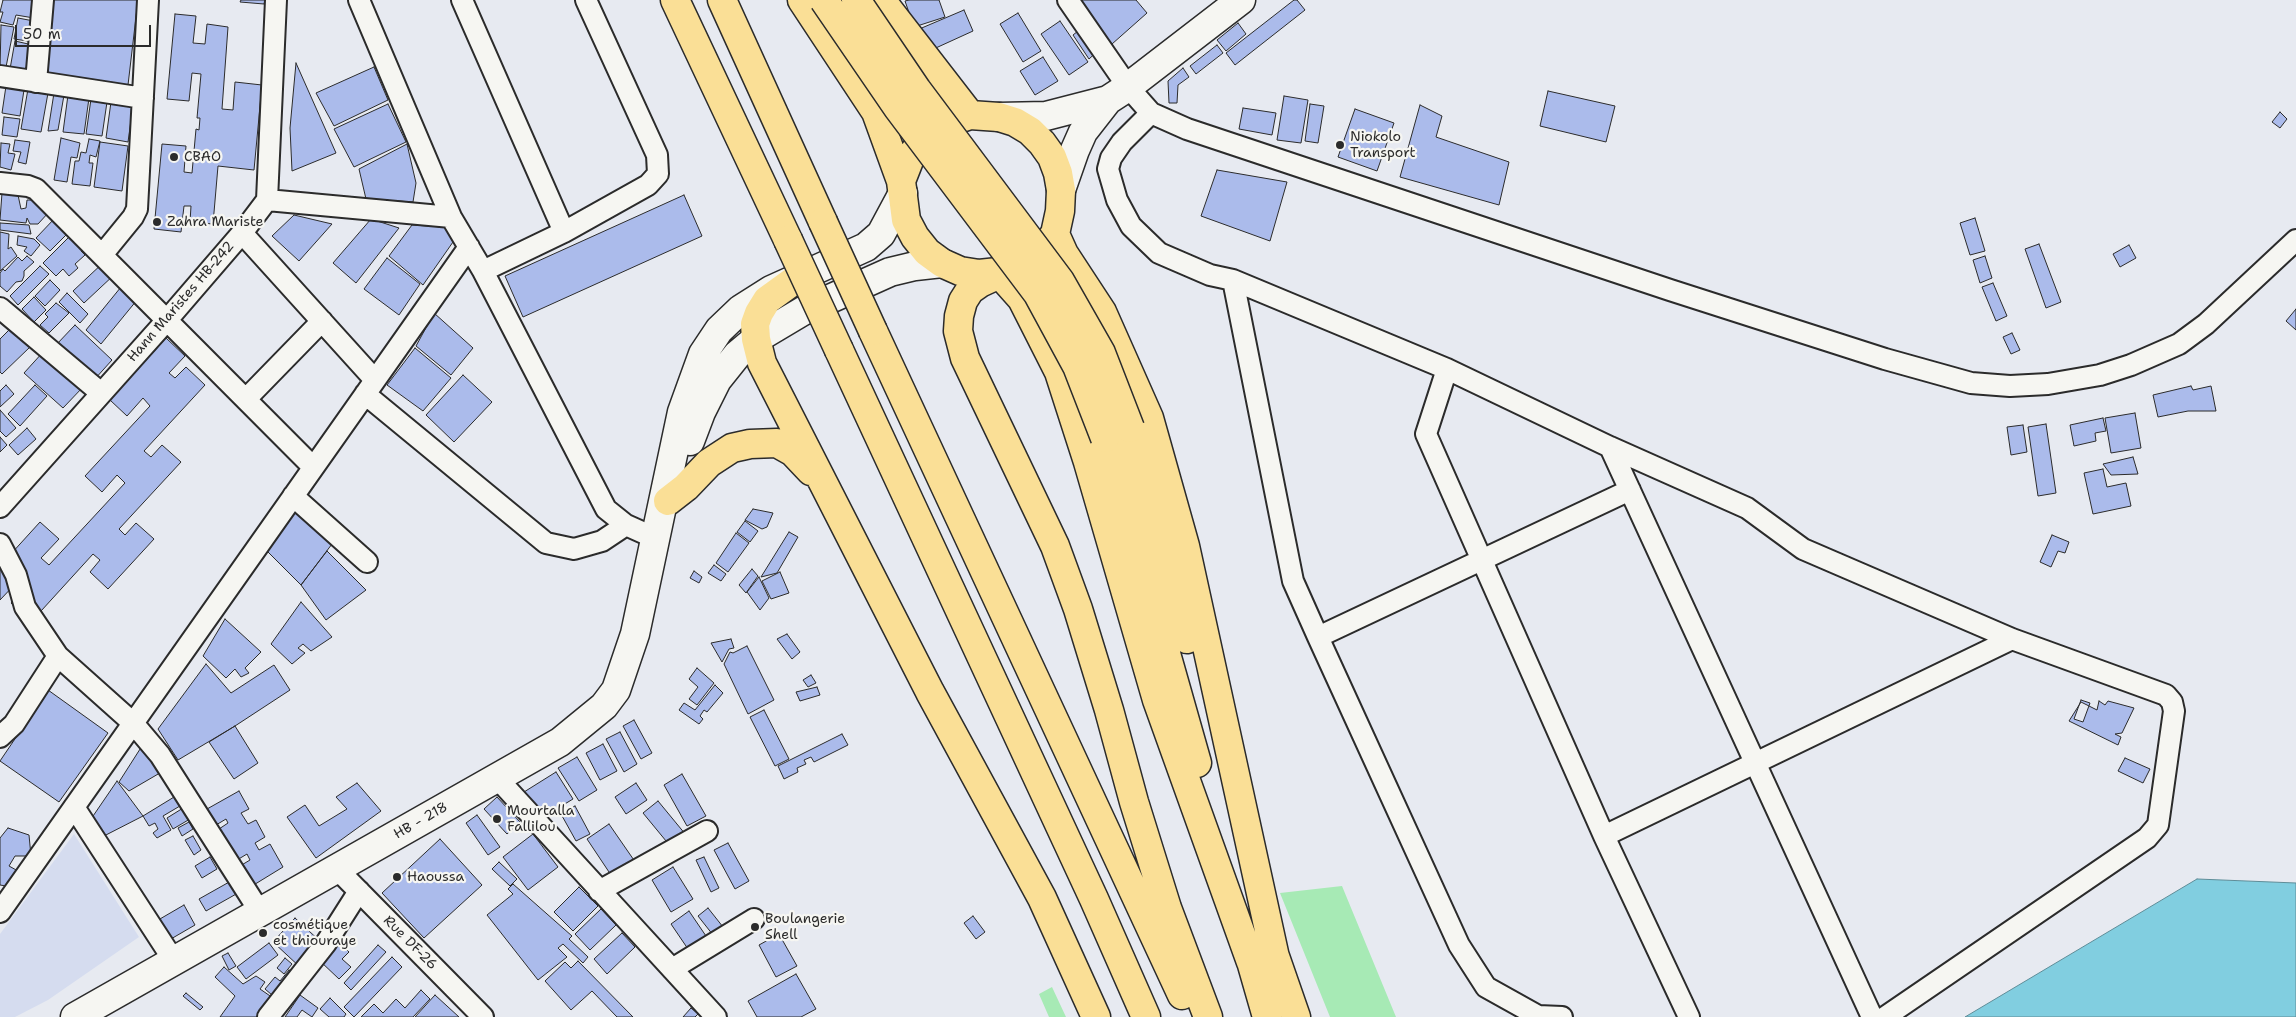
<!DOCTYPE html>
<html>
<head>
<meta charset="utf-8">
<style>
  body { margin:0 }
  #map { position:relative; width:2296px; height:1017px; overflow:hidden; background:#e7eaf1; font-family:"Shantell Sans",sans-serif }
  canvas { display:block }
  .scale { position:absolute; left:15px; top:25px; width:136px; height:22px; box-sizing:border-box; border:2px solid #2b2b2b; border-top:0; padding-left:6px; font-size:15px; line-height:18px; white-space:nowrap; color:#2b2b2b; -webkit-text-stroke:4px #f6f6f2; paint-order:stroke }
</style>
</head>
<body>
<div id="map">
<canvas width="2296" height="1017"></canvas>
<div class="scale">50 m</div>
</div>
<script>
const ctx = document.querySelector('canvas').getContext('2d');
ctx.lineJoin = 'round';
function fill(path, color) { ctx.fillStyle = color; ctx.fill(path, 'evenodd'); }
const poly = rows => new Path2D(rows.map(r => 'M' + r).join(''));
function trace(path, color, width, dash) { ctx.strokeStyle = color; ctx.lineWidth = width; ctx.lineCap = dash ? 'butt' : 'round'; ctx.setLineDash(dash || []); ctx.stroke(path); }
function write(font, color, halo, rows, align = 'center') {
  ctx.font = font + ' "Shantell Sans",sans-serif'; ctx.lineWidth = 4.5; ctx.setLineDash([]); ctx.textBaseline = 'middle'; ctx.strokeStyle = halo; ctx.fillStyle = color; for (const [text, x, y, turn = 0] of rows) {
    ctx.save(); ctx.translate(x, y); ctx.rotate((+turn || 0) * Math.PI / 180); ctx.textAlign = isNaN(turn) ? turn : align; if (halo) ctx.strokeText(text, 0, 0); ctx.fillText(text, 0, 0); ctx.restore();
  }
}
fill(poly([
  [74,834,139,937,48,1000,15,1017,0,1017,0,934]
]), '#d5dcef');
fill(poly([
  [1342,886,1396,1017,1330,1017,1280,893],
  [1052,987,1066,1017,1049,1017,1039,994]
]), '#a7eab5');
const water = poly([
  [2197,879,2296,883,2296,1017,1965,1017,2197,879]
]);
fill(water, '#81cee0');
trace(water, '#5f8d98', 1);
const building = poly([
  [3,0,38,0,34,18,16,15,13,25,0,22,3,12,0,12,3,0],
  [51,0,138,0,128,85,42,75,51,0],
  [241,0,265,0,264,4,240,2,241,0],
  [909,0,939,0,945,17,914,27,905,1,909,0],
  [1079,0,1136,0,1147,13,1112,44,1076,2,1079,0],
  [1294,0,1297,0,1305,10,1235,65,1226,53,1294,0],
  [964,10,973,31,927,52,917,30,964,10],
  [1018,13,1041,51,1023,62,1000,24,1018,13],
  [175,14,196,16,193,43,205,44,207,24,228,27,222,109,233,110,235,82,262,85,254,170,218,166,213,224,190,222,191,206,184,206,181,232,154,229,162,144,186,146,184,172,192,173,196,129,199,130,200,118,197,118,201,74,192,73,189,101,167,99,175,14],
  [18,18,39,22,35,42,14,39,18,18],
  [1060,21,1088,62,1069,75,1041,34,1060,21],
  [1238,23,1246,34,1226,51,1217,40,1238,23],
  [1,25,14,27,5,72,0,71,1,25],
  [1083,27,1101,48,1089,59,1073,35,1083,27],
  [15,41,37,46,32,74,10,69,15,41],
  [1217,45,1223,53,1196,74,1190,66,1217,45],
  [1043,57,1058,81,1035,95,1020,71,1043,57],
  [296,63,336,153,292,171,290,128,296,63],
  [374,67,388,100,334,126,316,93,374,67],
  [1183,68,1189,77,1178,85,1177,103,1169,103,1168,81,1183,68],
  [6,86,24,90,20,116,2,113,6,86],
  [28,89,48,93,41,132,21,129,28,89],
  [1548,91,1615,106,1606,142,1540,126,1548,91],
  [54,93,64,95,58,130,48,131,54,93],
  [68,95,89,98,84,134,63,132,68,95],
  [1284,96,1308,100,1301,143,1277,140,1284,96],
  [91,99,107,102,102,136,86,134,91,99],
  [111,102,133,106,128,142,106,138,111,102],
  [388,104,406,142,354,167,334,129,388,104],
  [1310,104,1324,106,1318,143,1305,141,1310,104],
  [1420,105,1442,116,1436,137,1509,162,1499,205,1400,177,1420,105],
  [1243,108,1276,113,1272,135,1239,129,1243,108],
  [1355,109,1394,123,1377,171,1338,157,1355,109],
  [2280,112,2287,119,2280,128,2272,122,2280,112],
  [4,117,20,119,17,137,2,135,4,117],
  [61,138,80,143,77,158,71,157,67,182,54,180,61,138],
  [89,139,100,141,96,157,90,155,89,163,93,163,90,186,72,184,75,161,79,161,81,152,86,153,89,139],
  [15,140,30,142,26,164,18,162,21,152,13,151,15,140],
  [100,142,128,146,122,191,94,187,100,142],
  [1,143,10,144,8,153,15,154,11,170,0,167,1,143],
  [407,144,416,183,413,202,366,199,359,169,407,144],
  [1217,170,1287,182,1270,241,1201,216,1217,170],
  [2,193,18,195,21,209,26,208,27,200,36,200,37,205,49,212,38,224,30,224,27,218,26,223,0,220,2,193],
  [684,195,702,236,523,317,505,276,684,195],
  [294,215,332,224,299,261,272,236,294,215],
  [55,218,69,232,50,251,36,238,55,218],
  [1975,218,1985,251,1970,255,1960,223,1975,218],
  [371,219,399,228,356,283,333,263,371,219],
  [0,223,29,225,31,234,0,230,0,223],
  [412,225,445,227,453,242,423,285,389,256,412,225],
  [0,232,9,234,8,249,11,247,17,256,0,271,0,232],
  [71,235,84,248,81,251,85,255,75,264,78,268,69,276,63,269,56,276,43,263,71,235],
  [18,236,34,239,40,245,31,256,24,251,27,247,17,245,18,236],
  [2039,244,2061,302,2046,308,2025,249,2039,244],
  [2129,245,2136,258,2120,267,2113,254,2129,245],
  [27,256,34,262,24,271,24,276,22,281,16,282,7,292,0,286,0,273,3,269,5,271,18,257,22,261,27,256],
  [1985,256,1992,278,1980,283,1973,260,1985,256],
  [387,258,420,284,399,315,364,289,387,258],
  [104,262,115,274,84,303,73,291,104,262],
  [40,266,49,274,18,305,10,296,40,266],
  [50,280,60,290,45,306,35,296,50,280],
  [1993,283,2007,316,1996,321,1982,287,1993,283],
  [121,287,137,300,101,344,86,330,121,287],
  [67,293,88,314,80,323,59,302,67,293],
  [34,297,46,310,34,322,22,309,34,297],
  [56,303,69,313,49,333,40,325,48,317,45,314,56,303],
  [2296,309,2296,330,2286,321,2296,309],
  [434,313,473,348,451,375,416,346,434,313],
  [75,325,112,360,94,380,56,345,75,325],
  [11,328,30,347,2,374,0,372,0,339,11,328],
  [2012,333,2020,350,2011,354,2003,337,2012,333],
  [166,338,185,356,169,373,175,378,186,367,205,385,144,451,151,457,162,445,181,462,119,529,125,535,136,523,154,539,108,589,90,572,100,560,93,554,31,622,11,603,24,589,17,582,0,600,0,566,40,522,59,539,41,558,49,565,125,483,117,475,102,492,85,476,150,406,143,398,127,416,110,400,166,338],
  [415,348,451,378,423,411,387,385,415,348],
  [44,351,83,387,63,408,24,373,44,351],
  [463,375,492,402,454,442,426,415,463,375],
  [6,385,14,394,0,407,0,391,6,385],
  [35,385,47,396,20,426,8,414,35,385],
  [2191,386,2193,390,2211,386,2216,411,2188,411,2158,417,2153,395,2191,386],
  [0,410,16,428,6,437,0,431,0,410],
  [2135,413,2141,448,2111,453,2105,418,2135,413],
  [2103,418,2106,431,2095,433,2096,441,2074,446,2070,425,2103,418],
  [2046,424,2056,493,2038,496,2028,427,2046,424],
  [2023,425,2027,452,2011,455,2007,427,2023,425],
  [27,428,36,439,18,455,9,445,27,428],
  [0,437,7,445,0,452,0,437],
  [2133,457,2138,474,2111,475,2103,464,2133,457],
  [2103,469,2107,487,2126,483,2131,506,2093,514,2084,473,2103,469],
  [295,504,332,544,301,585,264,548,295,504],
  [753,509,773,513,767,527,762,529,745,520,753,509],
  [745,521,758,531,750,542,737,532,745,521],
  [789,532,798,537,777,573,761,577,789,532],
  [736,533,749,543,728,572,716,563,736,533],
  [2052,535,2069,542,2065,553,2058,551,2051,567,2040,562,2052,535],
  [327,551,366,590,326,620,301,585,327,551],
  [714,565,726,574,721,581,708,573,714,565],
  [752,569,758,576,746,593,739,585,752,569],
  [694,571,702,577,699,583,690,578,694,571],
  [780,572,789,593,771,599,762,581,780,572],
  [759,577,769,598,760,610,747,592,759,577],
  [301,602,332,637,311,651,303,644,298,648,305,653,292,664,271,644,301,602],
  [225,619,261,652,245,668,249,673,241,677,235,669,226,678,203,656,225,619],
  [787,634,800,652,792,659,777,639,787,634],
  [731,639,734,648,729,649,722,662,711,643,731,639],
  [747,646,774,700,748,714,724,664,730,652,733,653,747,646],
  [206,664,231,693,274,665,290,690,235,726,178,760,158,729,206,664],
  [697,668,714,683,697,705,689,699,698,687,689,679,697,668],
  [811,675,816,683,808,687,803,680,811,675],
  [715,685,723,693,707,712,704,710,700,716,703,719,699,724,679,710,684,703,695,710,715,685],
  [817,687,820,695,800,701,796,692,817,687],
  [48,690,108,733,59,802,0,761,48,690],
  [2081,700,2090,703,2083,722,2074,719,2081,700],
  [2099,701,2105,705,2108,701,2134,708,2122,733,2115,734,2121,737,2118,745,2069,721,2081,702,2097,710,2099,701],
  [764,710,789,759,775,766,750,717,764,710],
  [634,720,652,753,641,759,623,726,634,720],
  [235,726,258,763,234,779,209,742,235,726],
  [620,732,637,764,624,772,606,739,620,732],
  [842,734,848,745,814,762,811,757,804,760,806,764,797,768,798,772,784,779,778,766,842,734],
  [603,744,617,771,600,780,586,753,603,744],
  [142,746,165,770,129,791,119,782,142,746],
  [577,757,597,790,579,801,558,768,577,757],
  [2125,758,2150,769,2143,783,2118,771,2125,758],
  [556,772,573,799,540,819,524,792,556,772],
  [682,774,706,816,687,826,664,785,682,774],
  [117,781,143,816,102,837,91,819,117,781],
  [357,783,381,811,316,858,287,817,305,805,319,826,347,809,336,797,357,783],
  [636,783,647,800,626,814,615,797,636,783],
  [239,791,249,809,241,813,248,824,256,820,265,837,255,843,259,850,270,844,283,867,252,886,240,866,250,860,247,854,237,860,219,829,228,823,226,819,216,825,207,809,239,791],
  [179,794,185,803,163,816,171,830,157,838,153,833,158,829,155,823,149,826,143,816,179,794],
  [497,797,520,822,507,834,484,809,497,797],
  [658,801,686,835,671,847,643,813,658,801],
  [188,805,195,816,173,829,167,818,188,805],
  [575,806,590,834,576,841,561,814,575,806],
  [477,815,500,847,488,855,466,823,477,815],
  [189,822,193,829,182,836,178,828,189,822],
  [609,824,638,866,615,881,587,839,609,824],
  [8,828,29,835,31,856,15,856,9,866,18,871,12,887,0,885,0,838,8,828],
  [533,834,558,867,528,890,503,857,533,834],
  [193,836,201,850,194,855,185,840,193,836],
  [440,839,482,885,424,938,382,893,440,839],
  [728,843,749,881,735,889,714,850,728,843],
  [210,857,217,869,202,878,195,866,210,857],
  [704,857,719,888,711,892,696,860,704,857],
  [499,862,517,879,510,886,492,869,499,862],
  [673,867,693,899,671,912,652,880,673,867],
  [231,881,238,893,206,911,199,899,231,881],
  [513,884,572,936,569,939,588,957,583,963,563,944,558,948,567,957,538,980,487,915,513,894,508,889,513,884],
  [579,887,598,906,573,931,554,912,579,887],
  [184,905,195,925,164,943,153,923,184,905],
  [708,908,727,932,717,940,698,916,708,908],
  [601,909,616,925,590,950,575,934,601,909],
  [689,911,706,936,688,949,671,924,689,911],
  [973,916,985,932,976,939,964,923,973,916],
  [295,918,323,944,301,968,273,942,295,918],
  [622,933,635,947,607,974,594,959,622,933],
  [779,934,797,966,776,977,759,945,779,934],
  [338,941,349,952,342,959,351,967,339,979,320,961,338,941],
  [269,943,278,955,246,979,237,967,269,943],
  [378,945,386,952,351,990,344,983,378,945],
  [228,953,236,966,229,970,222,956,228,953],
  [392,957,402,967,354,1017,344,1007,392,957],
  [285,958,292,964,284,974,277,968,285,958],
  [578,961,633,1017,617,1017,592,991,571,1010,545,981,565,962,571,968,578,961],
  [224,967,243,984,256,976,265,982,260,989,276,1000,265,1017,220,1017,235,996,215,977,224,967],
  [289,970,298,977,279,1001,265,989,275,977,280,981,289,970],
  [796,974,816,1009,801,1017,757,1017,748,1001,796,974],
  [421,990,430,999,413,1017,361,1017,374,1004,383,1013,396,999,405,1008,421,990],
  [186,993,203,1007,200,1010,183,996,186,993],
  [300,995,318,1008,312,1017,302,1010,297,1017,285,1017,300,995],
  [435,995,459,1017,415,1017,435,995],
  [330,998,346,1014,344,1017,329,1017,320,1009,330,998],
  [691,1008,698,1014,695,1017,683,1017,691,1008]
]);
fill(building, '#abbbeb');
trace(building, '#2b2b2b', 1);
const street = poly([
  [359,0,451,217,483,271,606,509,626,525,655,538],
  [462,0,564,232],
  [1068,0,1128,87,1151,113,1187,129,1670,290,1885,359,1971,383,2010,386,2048,384,2100,375,2131,365,2179,344,2206,324,2296,240],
  [0,76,143,98],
  [36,82,43,0],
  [1151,113,1122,142,1111,158,1108,169,1117,200,1131,226,1159,253,1210,275,1233,280,1447,369,1610,447,1747,508,1803,549,2012,639,2166,695,2172,702,2174,711,2158,825,2147,838,1885,1017],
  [0,183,28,186,36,189,313,467],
  [267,200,451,217],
  [242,233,375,380],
  [102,255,133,217,137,209,148,0],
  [483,271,564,232,648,185,658,174,657,155,586,0],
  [1233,280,1293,581,1318,637,1459,945,1486,987,1538,1016,1562,1017],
  [0,308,101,393],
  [1447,369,1426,434,1604,836,1689,1017],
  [365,394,546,543,574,549,602,541,626,525],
  [246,399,322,321],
  [1610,447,1872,1017],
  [293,496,367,562],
  [0,507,167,320,242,233,267,200,276,0],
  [0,544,16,575,25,607,58,656,133,723,160,755,260,912],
  [1318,637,1630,490],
  [0,737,14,724,58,656],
  [497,778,716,1017],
  [74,807,174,961],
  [1604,836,2012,639],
  [337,869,483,1017],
  [599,891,707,831],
  [0,912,469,247],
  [672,969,754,919],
  [268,1017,326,943,359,891]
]);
const secondary = poly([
  [999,117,1046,116,1108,100,1128,87,1241,0],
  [1061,190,1075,150,1083,132,1108,100],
  [690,441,701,412,717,380,737,355,756,339,803,311,890,272,915,266,942,263],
  [75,1017,560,742,604,706,616,690,635,634,682,412,703,354,719,330,741,309,771,290,866,247,881,234,903,193]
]);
const highway = poly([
  [675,0,788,240],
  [722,0,823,222],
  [802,0,876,112,901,181,906,220,915,237,927,252,942,263,960,271,979,274,998,272],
  [881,0,970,115],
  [901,181,910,158,925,137,946,123,970,115,999,117,1015,122,1030,131,1042,143,1052,157,1058,173,1061,190,1060,211,1055,234,1042,250,1019,265,980,283,970,290,963,301,959,316,958,331,965,358,1055,546,1078,609,1109,710,1134,802,1167,908,1208,1017],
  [1055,234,1064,254,1102,312,1149,418,1185,546,1276,962],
  [998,272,1022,299,1059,372,1088,462,1157,700,1251,962],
  [796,279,767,300,759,313,755,324,756,339,762,363,930,692,1042,898,1096,1017],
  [873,331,1182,995],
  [839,350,1094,899,1146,1017],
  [1130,428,1187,639],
  [1105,438,1197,763],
  [668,501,686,487,709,463,732,448,750,444,777,443,793,452,811,471],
  [1246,944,1267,1017],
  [1271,945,1296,1017]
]);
trace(street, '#2b2b2b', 24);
trace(secondary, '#2b2b2b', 31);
trace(highway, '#2b2b2b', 31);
trace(street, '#f6f6f2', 20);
trace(secondary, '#f6f6f2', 28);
trace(highway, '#fadf96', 28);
const highwayBridge = poly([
  [824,0,898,108,1038,294,1077,366,1105,438],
  [856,0,917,90,1060,281,1101,353,1130,428],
  [823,222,873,331],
  [788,240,839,350]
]);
trace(highwayBridge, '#2b2b2b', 31, []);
trace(highwayBridge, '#fadf96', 28);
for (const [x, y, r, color] of [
  [1340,145,5,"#2b2b2b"],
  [174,157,5,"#2b2b2b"],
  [157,222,5,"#2b2b2b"],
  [497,819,5,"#2b2b2b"],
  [397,877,5,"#2b2b2b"],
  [755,927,5,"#2b2b2b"],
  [263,933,5,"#2b2b2b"]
]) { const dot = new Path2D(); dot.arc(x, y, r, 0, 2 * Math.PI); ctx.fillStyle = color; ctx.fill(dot); trace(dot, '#f6f6f2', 2); }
write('14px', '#2b2b2b', '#f6f6f2', [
  ["Niokolo",1350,137],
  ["Transport",1350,153],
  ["CBAO",184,157],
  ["Zahra Mariste",167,222],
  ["Mourtalla",507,811],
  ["Fallilou",507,827],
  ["Haoussa",407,877],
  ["Boulangerie",765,919],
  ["Shell",765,935],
  ["cosmétique",273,925],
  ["et thiouraye",273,941]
], 'left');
write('14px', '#2b2b2b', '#f6f6f2', [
  ["Hann Maristes HB-242",181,302,-49],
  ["HB - 218",421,821,-30],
  ["Rue DF-26",410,943,45]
]);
</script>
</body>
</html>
